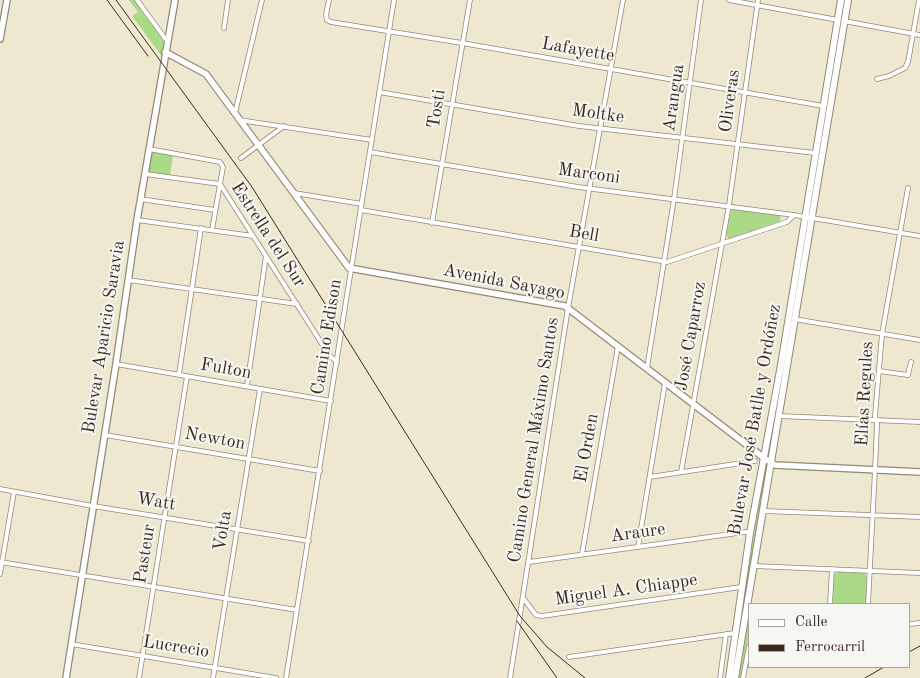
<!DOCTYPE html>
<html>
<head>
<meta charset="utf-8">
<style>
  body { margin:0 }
  #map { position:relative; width:920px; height:678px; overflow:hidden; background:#eee8d0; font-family:"Old Standard TT",serif }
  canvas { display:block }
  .legend { position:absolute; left:748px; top:603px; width:162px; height:65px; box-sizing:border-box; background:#f6f6f2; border:1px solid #aba49d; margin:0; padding:6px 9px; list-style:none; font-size:15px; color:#3b2a1e }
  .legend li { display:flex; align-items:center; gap:10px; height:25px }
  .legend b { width:25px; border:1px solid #aba49d }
</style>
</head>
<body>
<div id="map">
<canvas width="920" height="678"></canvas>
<ul class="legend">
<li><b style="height:6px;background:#fff"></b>Calle</li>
<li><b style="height:6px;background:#3b2a1e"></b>Ferrocarril</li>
</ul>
</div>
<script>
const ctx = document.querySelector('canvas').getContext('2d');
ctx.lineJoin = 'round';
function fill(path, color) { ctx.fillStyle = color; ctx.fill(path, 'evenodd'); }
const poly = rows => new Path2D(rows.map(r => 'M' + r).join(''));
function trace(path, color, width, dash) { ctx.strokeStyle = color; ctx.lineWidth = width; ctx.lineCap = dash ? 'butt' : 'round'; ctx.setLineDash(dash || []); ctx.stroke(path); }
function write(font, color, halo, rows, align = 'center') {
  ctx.font = font + ' "Old Standard TT",serif'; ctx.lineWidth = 4; ctx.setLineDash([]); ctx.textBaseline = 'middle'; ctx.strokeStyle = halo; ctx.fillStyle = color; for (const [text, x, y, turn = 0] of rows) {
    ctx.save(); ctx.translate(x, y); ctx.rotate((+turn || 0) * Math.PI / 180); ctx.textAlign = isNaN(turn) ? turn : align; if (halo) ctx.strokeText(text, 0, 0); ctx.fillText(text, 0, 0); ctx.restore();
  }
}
fill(poly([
  [129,0,135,0,165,40,163,58,132,16,138,12],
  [151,152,173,155,170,176,148,173],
  [733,209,778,214,780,215,781,221,729,239,726,235,731,211],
  [765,470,762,505,745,602,745,588],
  [838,572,865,573,867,578,866,604,833,604,834,575],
  [746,627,749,627,749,633,742,678,739,678]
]), '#aada88');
const street = poly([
  [137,0,167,41],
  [329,0,326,15,327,20,331,22,462,43,823,106],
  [729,0,838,20],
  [844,21,920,35],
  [224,28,228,0],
  [877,79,889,76,905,68,908,62,919,0],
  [379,92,579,126,815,153],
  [235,113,262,0],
  [239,120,372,140],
  [149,149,220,162,223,167,212,230],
  [370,152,578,187,794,215,920,236],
  [241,158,284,126],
  [145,174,220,184,329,355,337,362],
  [294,193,362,204],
  [140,199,215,210],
  [361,210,667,262,787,222,794,215],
  [137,220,253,236],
  [432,223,470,0],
  [128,280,297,304],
  [794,319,920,340],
  [116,364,331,401],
  [647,368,674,199,701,0],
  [879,371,908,375,911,362],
  [179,374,201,228],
  [247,386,266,256],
  [779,416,920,422],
  [105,435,320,471],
  [681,472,729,205,758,0],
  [650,477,755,461],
  [0,489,93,506,309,541],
  [764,511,920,517],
  [638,547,665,383],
  [582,554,618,346],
  [0,562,297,610],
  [529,562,745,532,750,533],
  [754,566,920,573],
  [0,574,14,492],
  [523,598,536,615,542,616,741,587],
  [830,604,832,569],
  [868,604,875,470,877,424,875,416,882,334,908,188],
  [909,624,920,623],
  [71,644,276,678],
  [569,657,735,633],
  [139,678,187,376],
  [213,678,260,389],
  [286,678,394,0],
  [510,678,568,308,623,0],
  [720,678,726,634],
  [743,678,749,646]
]);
const secondary = poly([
  [0,39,7,0],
  [165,52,206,74,349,268,565,306,764,458,775,465,920,472],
  [66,678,116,364,137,220,175,0]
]);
const primary = poly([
  [729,678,750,533,781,365,841,0],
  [735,678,848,0]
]);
trace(street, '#948977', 5.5);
trace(secondary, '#948977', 8);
trace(primary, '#948977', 8);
trace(street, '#fff', 4);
trace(secondary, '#fff', 5.5);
trace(primary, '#fff', 6);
trace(poly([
  [107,0,148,56],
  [116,0,252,187,520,616,547,647,585,678],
  [517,621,557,678],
  [909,652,920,646],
  [865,678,884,667]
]), '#3b2a1e', 1);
write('18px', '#3b2a1e', '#f6f6f2', [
  ["Lafayette",578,50,10],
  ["Arangua",674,98,-82],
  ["Oliveras",730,101,-82],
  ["Tosti",437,109,-81],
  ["Moltke",598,114,8],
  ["Marconi",589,174,8],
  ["Bell",584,234,10],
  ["Estrella del Sur",268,235,57],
  ["Avenida Sayago",504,282,11],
  ["José Caparroz",691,336,-80],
  ["Bulevar Aparicio Saravia",104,337,-81],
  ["Camino Edison",327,337,-81],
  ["Fulton",226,369,10],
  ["Elías Regules",865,394,-87],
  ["Bulevar José Batlle y Ordóñez",755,420,-80],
  ["Newton",215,439,10],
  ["Camino General Máximo Santos",534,440,-81],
  ["El Orden",587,448,-80],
  ["Watt",156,502,9],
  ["Volta",223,531,-81],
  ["Araure",638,533,-8],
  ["Pasteur",145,554,-81],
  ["Miguel A. Chiappe",626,590,-8],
  ["Lucrecio",176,647,9]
]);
</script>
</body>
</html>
